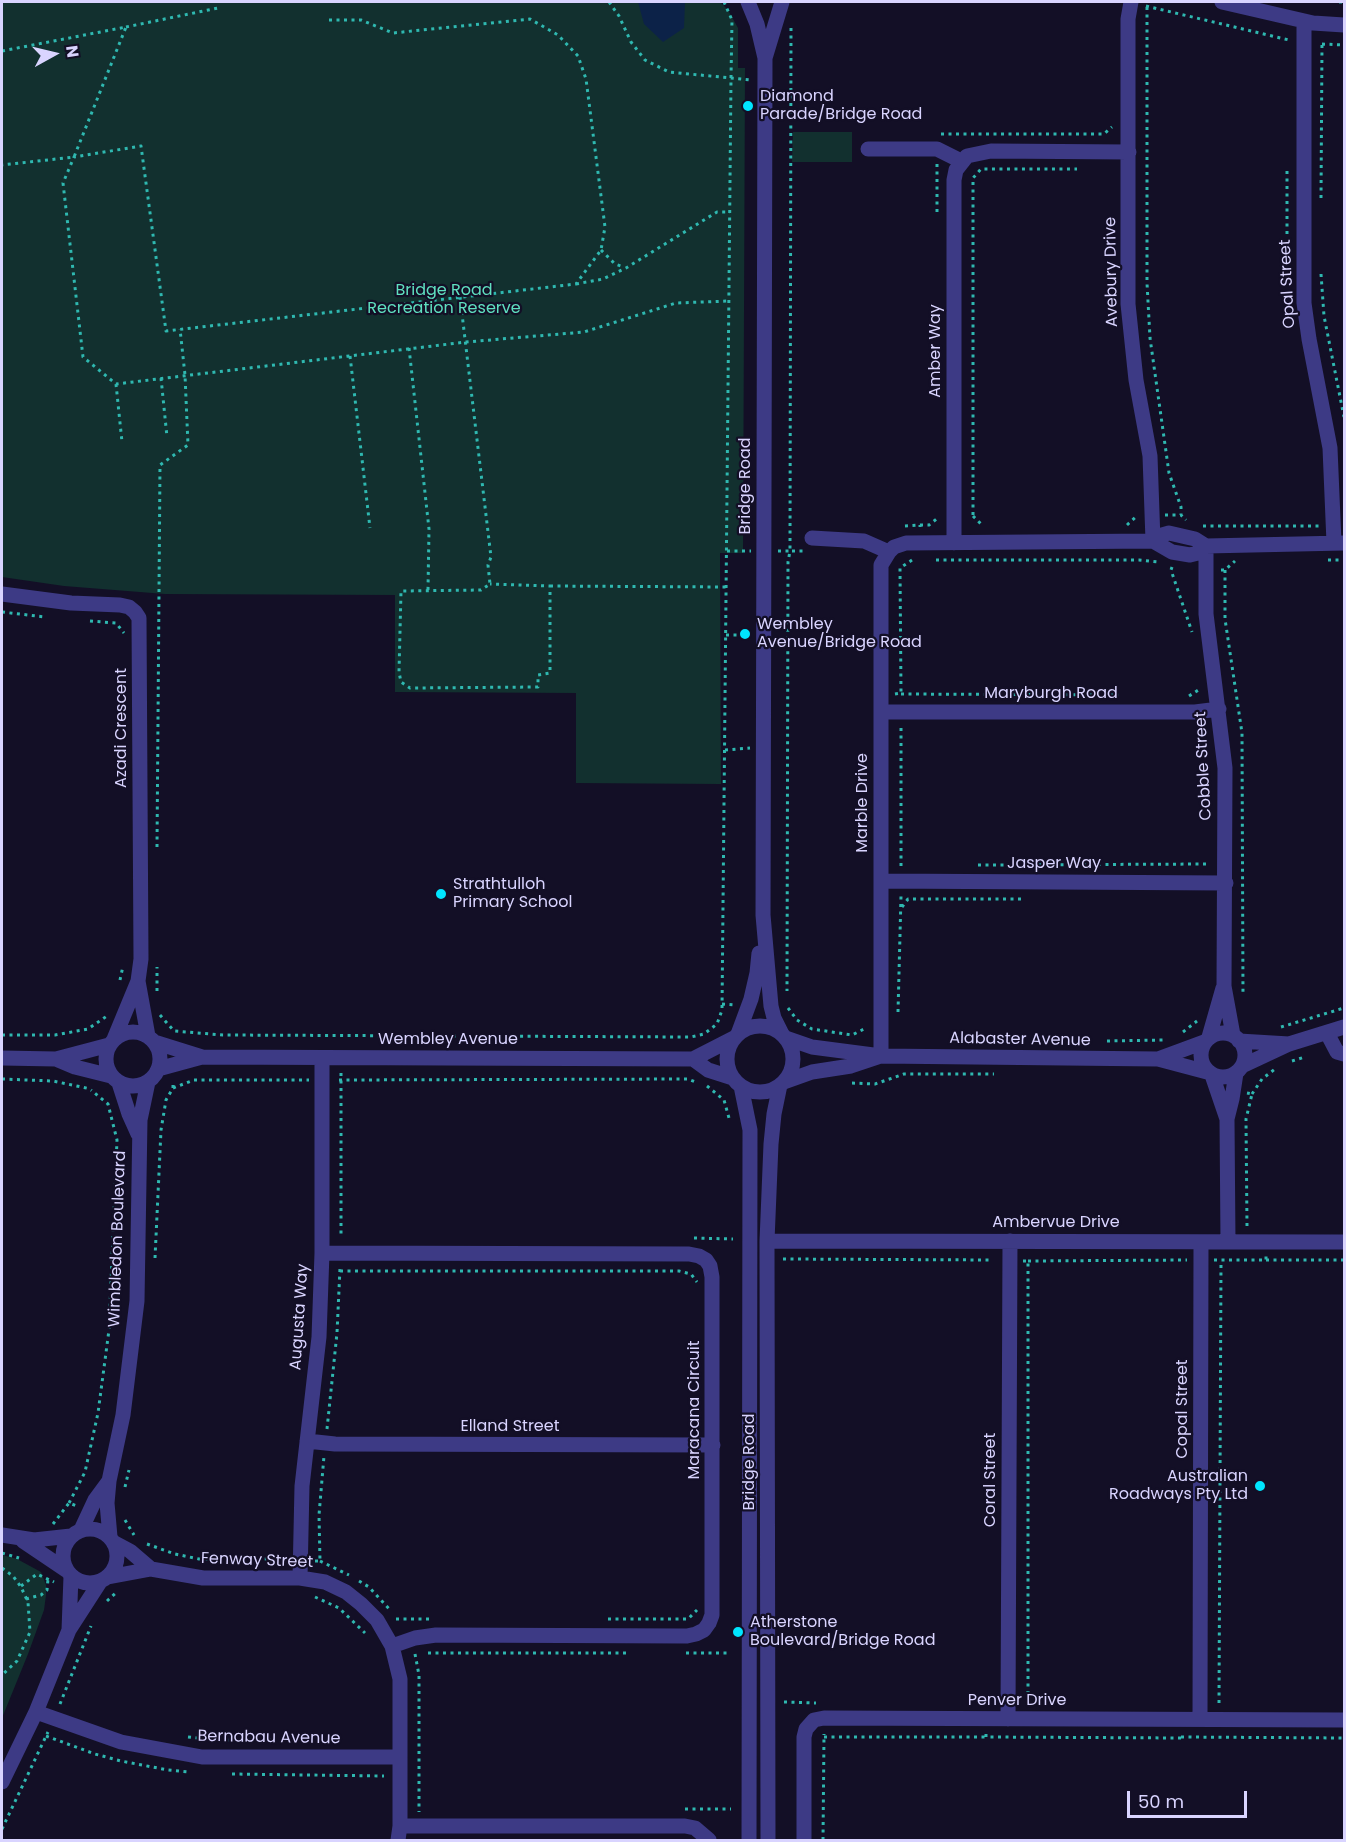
<!DOCTYPE html>
<html>
<head>
<meta charset="utf-8">
<style>
  body { margin:0 }
  #map { position:relative; width:1346px; height:1842px; overflow:hidden; background:#130f26; font-family:Poppins,sans-serif }
  canvas { display:block }
  .frame { position:absolute; inset:0; border:3px solid #d9d4ff; pointer-events:none }
  .north { position:absolute; left:24px; top:24px; width:60px; height:60px; -webkit-text-stroke:4px #130f26; paint-order:stroke; rotate:82deg; font-size:16px; font-weight:700; line-height:24px; text-align:center; color:#d9d4ff }
  .north::after { content:''; display:block; margin:auto; width:21px; height:27px; background:#d9d4ff; clip-path:polygon(50% 0,100% 100%,50% 72%,0 100%) }
  .scale { position:absolute; left:1127px; top:1791px; width:120px; height:27px; box-sizing:border-box; border:3px solid #d9d4ff; border-top:0; padding-left:8px; font-size:18px; line-height:21px; white-space:nowrap; color:#d9d4ff; -webkit-text-stroke:4px #130f26; paint-order:stroke }
</style>
</head>
<body>
<div id="map">
<canvas width="1346" height="1842"></canvas>
<div class="frame"></div>
<div class="north">N</div>
<div class="scale">50 m</div>
</div>
<script>
const ctx = document.querySelector('canvas').getContext('2d');
ctx.lineJoin = 'round';
function fill(path, color) { ctx.fillStyle = color; ctx.fill(path, 'evenodd'); }
const poly = rows => new Path2D(rows.map(r => 'M' + r).join(''));
function trace(path, color, width, dash) { ctx.strokeStyle = color; ctx.lineWidth = width; ctx.lineCap = dash ? 'butt' : 'round'; ctx.setLineDash(dash || []); ctx.stroke(path); }
function write(font, color, halo, rows, align = 'center') {
  ctx.font = font + ' Poppins,sans-serif'; ctx.lineWidth = 4.5; ctx.setLineDash([]); ctx.textBaseline = 'middle'; ctx.strokeStyle = halo; ctx.fillStyle = color; for (const [text, x, y, turn = 0] of rows) {
    ctx.save(); ctx.translate(x, y); ctx.rotate((+turn || 0) * Math.PI / 180); ctx.textAlign = isNaN(turn) ? turn : align; if (halo) ctx.strokeText(text, 0, 0); ctx.fillText(text, 0, 0); ctx.restore();
  }
}
fill(poly([
  [2,2,720,2,728,10,738,28,738,68,745,68,743,553,720,553,721,784,576,783,576,693,395,692,395,595,165,594,64,586,2,577],
  [793,132,852,132,852,162,792,162],
  [2,1555,17,1559,41,1572,46,1585,46,1595,44,1610,28,1654,2,1718]
]), '#12302f');
fill(poly([
  [638,2,685,2,684,28,663,42,644,24]
]), '#0c2248');
trace(poly([
  [609,2,619,16,631,42,645,60,669,72,751,80],
  [1339,2,1344,2],
  [1146,6,1289,40],
  [1147,7,1147,283,1150,338,1169,473,1181,507,1181,515],
  [329,20,361,20,393,33,530,19,558,35,578,56,586,79,605,227,601,250,576,284,166,331,141,146,74,157,63,183,83,357,116,384,466,342,584,332,676,303,729,301],
  [126,27,218,8],
  [791,28,790,551,803,551],
  [1322,44,1344,45],
  [2,51,126,27,74,157,2,165],
  [941,134,1104,134,1112,127],
  [937,164,937,212],
  [1287,171,1287,236],
  [1321,198,1322,44],
  [601,250,615,264,624,267],
  [1321,274,1324,316,1344,417],
  [576,284,603,279,626,268,717,212,730,212],
  [460,297,491,557,488,565,490,584,481,590,401,591,399,672,401,682,410,688,538,687,538,675,550,673,550,586,490,584],
  [409,348,429,529,428,590],
  [350,356,370,528],
  [161,378,167,437],
  [116,384,122,442],
  [973,515,973,178,981,169,1077,169],
  [1165,515,1181,515,1186,520],
  [973,516,983,526],
  [920,525,929,525,939,517],
  [1127,525,1138,515],
  [905,526,920,525,920,527],
  [1203,526,1319,526],
  [727,551,751,551],
  [778,551,790,551,788,562,787,991],
  [936,560,1139,560,1158,562],
  [1328,560,1344,560],
  [1172,567,1171,570,1192,632],
  [1221,570,1225,570,1235,561],
  [1225,570,1225,619,1242,733,1243,996],
  [550,586,726,587],
  [2,612,45,617],
  [90,621,116,623,124,633],
  [726,635,751,635],
  [895,694,901,693,900,568,912,560],
  [901,694,1119,695],
  [1189,696,1200,689],
  [901,728,901,868],
  [725,750,750,748],
  [157,847,160,465,188,445,185,375,180,329],
  [978,865,1210,864],
  [902,907,908,899,1023,899],
  [120,980,123,966],
  [157,991,157,967],
  [722,1004,735,1005],
  [788,1008,797,1020,812,1029,852,1035,866,1028],
  [898,1012,901,896],
  [160,1015,174,1031,223,1035,691,1037,704,1034,717,1024,722,1010,731,78,732,20,724,2],
  [1281,1027,1344,1008],
  [1183,1032,1197,1021],
  [2,1035,55,1035,88,1029,107,1016],
  [1107,1041,1164,1040],
  [1292,1061,1305,1057],
  [341,1073,341,1238],
  [2,1079,53,1081,91,1089],
  [339,1080,688,1079,698,1083],
  [852,1083,875,1084,904,1074,994,1074],
  [707,1086,724,1100,729,1118,733,1118],
  [173,1088,194,1080,309,1080],
  [1252,1094,1262,1079,1275,1069],
  [1247,1226,1246,1119,1252,1094,1247,1093],
  [694,1238,733,1239],
  [155,1258,161,1130,166,1100,173,1088,173,1081],
  [783,1259,993,1260],
  [1214,1260,1266,1260,1266,1255],
  [1266,1260,1344,1260],
  [1023,1261,1028,1261,1028,1703],
  [1028,1261,1187,1260],
  [340,1271,679,1271,691,1274,697,1282],
  [327,1429,337,1333,340,1268],
  [125,1487,129,1470],
  [69,1503,85,1472,98,1413,109,1330,117,1140,108,1104,91,1090],
  [125,1520,134,1535],
  [53,1524,69,1503,77,1506],
  [147,1544,175,1554,199,1559,285,1559],
  [2,1553,19,1558],
  [315,1561,320,1561,319,1515,324,1456],
  [320,1561,349,1575],
  [2,1568,13,1576,21,1587,28,1602,30,1632,17,1661,2,1675],
  [359,1581,369,1587,391,1611],
  [21,1586,37,1574,54,1582],
  [315,1597,339,1608,365,1633],
  [26,1599,41,1595,47,1590,48,1579],
  [107,1601,118,1591],
  [396,1619,430,1619],
  [608,1619,688,1619,697,1610],
  [428,1653,626,1653],
  [686,1653,731,1653],
  [415,1654,419,1675,419,1812],
  [784,1702,816,1703],
  [1219,1703,1221,1261],
  [60,1704,91,1626],
  [986,1734,986,1737,1181,1738],
  [46,1736,95,1754,121,1761,168,1770,189,1772],
  [188,1737,216,1740,271,1740],
  [824,1737,986,1737],
  [1181,1737,1344,1738],
  [232,1774,384,1776],
  [685,1809,731,1809],
  [2,1829,48,1732],
  [823,1840,824,1734]
]), '#2fb8b0', 3, [3, 4.5]);
trace(poly([
  [748,2,757,24,765,58,763,915,771,1006,774,1018,782,1034],
  [1131,2,1128,19,1128,304,1136,380,1150,456,1153,541],
  [1222,2,1313,23,1344,25],
  [1304,21,1304,303,1309,339,1330,448,1334,543],
  [765,58,782,2],
  [868,149,937,149,961,161],
  [812,538,864,541,889,552],
  [1153,541,1172,552,1190,555,1198,553,1206,546],
  [954,543,954,180,956,170,967,156,991,151,1129,152],
  [1206,546,1206,614,1225,768,1224,986,1233,1035],
  [2,594,71,603,120,605,129,607,135,612,139,618,141,959,138,981,114,1039],
  [882,712,1195,712,1219,709],
  [881,881,1226,883],
  [138,981,148,1036],
  '727 1059a33 33 0 1 1 66 0a33 33 0 1 1-66 0Z',
  '106 1059a27 27 0 1 1 54 0a27 27 0 1 1-54 0Z',
  '1201 1055a22 22 0 1 1 44 0a22 22 0 1 1-44 0Z',
  [1327,1033,1337,1052,1344,1054],
  [738,1034,751,999,757,973,759,953],
  [1209,1037,1223,988],
  [786,1038,812,1047,881,1056,1158,1059,1207,1072],
  [1239,1041,1289,1044],
  [154,1042,202,1057,693,1059,734,1038],
  [881,1056,881,565,889,552,894,547,906,543,1153,541,1162,535,1169,533,1195,539,1206,546,1344,543],
  [2,1058,56,1059,109,1045],
  [56,1059,75,1067,111,1076],
  [693,1059,708,1070,733,1078],
  [1158,1059,1204,1042],
  [1242,1066,1289,1044,1344,1027],
  [158,1069,202,1057],
  [1212,1075,1227,1119],
  [784,1082,812,1072,851,1066,878,1057],
  [119,1083,129,1114,138,1134],
  [741,1086,750,1130,749,1840],
  [767,1241,1344,1242],
  [1228,1242,1227,1119,1232,1099,1236,1073],
  [322,1253,689,1254,699,1256,706,1260,710,1266,712,1277,712,1615,709,1623,704,1630,696,1634,687,1636,436,1635,415,1638,392,1646],
  [307,1441,335,1444,713,1445],
  '63 1556a27 27 0 1 1 54 0a27 27 0 1 1-54 0Z',
  [81,1530,95,1500,109,1481],
  [2,1535,34,1540,71,1536],
  [110,1537,107,1503,109,1481,123,1415,137,1301,140,1120,148,1082],
  [23,1541,66,1570],
  [115,1543,130,1551,151,1569],
  [108,1577,151,1569,203,1578,300,1578,325,1582,346,1592,361,1604,377,1620,392,1646,400,1679,400,1826,398,1840],
  [300,1578,302,1486,319,1337,322,1253,322,1058],
  [69,1630,71,1576],
  [36,1712,121,1742,202,1757,400,1757],
  [1008,1719,1010,1241],
  [1200,1719,1201,1242],
  [2,1782,36,1712,69,1630,100,1582],
  [400,1826,685,1826,695,1828,709,1840],
  [768,1840,767,1241,771,1144,774,1114,780,1085],
  [804,1840,804,1737,806,1729,814,1720,824,1718,1344,1720]
]), '#3d3a85', 15);
for (const [x, y, r, color] of [
  [748,106,6,"#00e5ff"],
  [745,634,6,"#00e5ff"],
  [441,894,6,"#00e5ff"],
  [1260,1486,6,"#00e5ff"],
  [738,1632,6,"#00e5ff"]
]) { const dot = new Path2D(); dot.arc(x, y, r, 0, 2 * Math.PI); ctx.fillStyle = color; ctx.fill(dot); trace(dot, '#130f26', 2); }
write('16px', '#d9d4ff', '#130f26', [
  ["Diamond",760,97],
  ["Parade/Bridge Road",760,115],
  ["Wembley",757,625],
  ["Avenue/Bridge Road",757,643],
  ["Strathtulloh",453,885],
  ["Primary School",453,903],
  ["Australian",1248,1477,"right"],
  ["Roadways Pty Ltd",1248,1495,"right"],
  ["Atherstone",750,1623],
  ["Boulevard/Bridge Road",750,1641]
], 'left');
write('16px', '#d9d4ff', '#130f26', [
  ["Avebury Drive",1112,272,-91],
  ["Opal Street",1288,284,-93],
  ["Amber Way",936,351,-90],
  ["Bridge Road",746,486,-90],
  ["Maryburgh Road",1051,694],
  ["Azadi Crescent",122,728,-90],
  ["Cobble Street",1204,766,-93],
  ["Marble Drive",863,803,-90],
  ["Jasper Way",1054,864],
  ["Wembley Avenue",448,1040],
  ["Alabaster Avenue",1020,1040,1],
  ["Ambervue Drive",1056,1223],
  ["Wimbledon Boulevard",118,1239,-88],
  ["Augusta Way",300,1317,-86],
  ["Copal Street",1183,1409,-90],
  ["Maracana Circuit",695,1410,-90],
  ["Elland Street",510,1427],
  ["Bridge Road",750,1462,-90],
  ["Coral Street",991,1480,-90],
  ["Fenway Street",257,1561,2],
  ["Penver Drive",1017,1701],
  ["Bernabau Avenue",269,1738,1]
]);
write('16px', '#5fe0c0', '#130f26', [
  ["Bridge Road",444,291],
  ["Recreation Reserve",444,309]
]);
</script>
</body>
</html>
